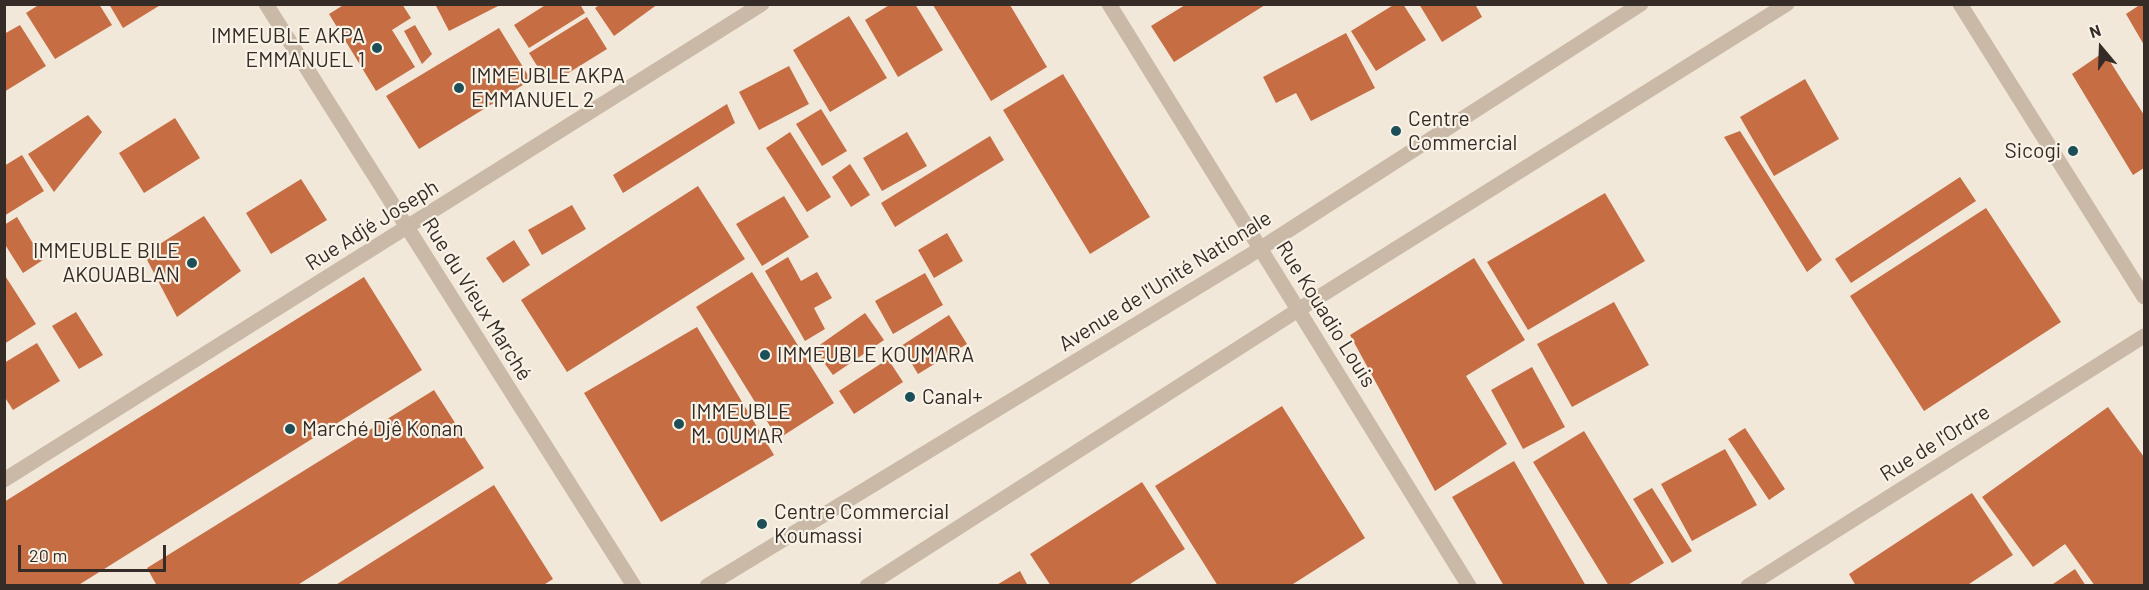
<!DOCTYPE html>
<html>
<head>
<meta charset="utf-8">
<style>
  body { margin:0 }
  #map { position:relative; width:2149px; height:590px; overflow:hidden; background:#f1e8da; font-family:Barlow,sans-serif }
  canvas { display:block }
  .frame { position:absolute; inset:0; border:6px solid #352c27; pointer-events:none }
  .north { position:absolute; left:2071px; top:18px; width:60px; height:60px; -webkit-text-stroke:4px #f9f2e6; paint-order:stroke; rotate:341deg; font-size:16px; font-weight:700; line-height:24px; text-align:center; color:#352c27 }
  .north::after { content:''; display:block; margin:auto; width:21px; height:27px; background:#352c27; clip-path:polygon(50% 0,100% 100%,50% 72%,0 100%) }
  .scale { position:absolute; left:18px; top:545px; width:148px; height:27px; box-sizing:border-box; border:3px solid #352c27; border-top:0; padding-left:8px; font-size:18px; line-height:21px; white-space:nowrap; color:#352c27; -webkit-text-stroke:4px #f9f2e6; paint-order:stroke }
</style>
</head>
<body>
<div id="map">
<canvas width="2149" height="590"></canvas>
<div class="frame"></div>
<div class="north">N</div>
<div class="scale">20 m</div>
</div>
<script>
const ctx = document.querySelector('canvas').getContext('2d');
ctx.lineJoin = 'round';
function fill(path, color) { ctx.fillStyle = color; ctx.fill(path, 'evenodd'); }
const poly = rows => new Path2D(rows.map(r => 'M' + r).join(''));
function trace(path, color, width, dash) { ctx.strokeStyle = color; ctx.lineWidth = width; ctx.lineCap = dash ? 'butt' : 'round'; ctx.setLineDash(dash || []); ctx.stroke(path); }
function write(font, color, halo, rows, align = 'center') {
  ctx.font = font + ' Barlow,sans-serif'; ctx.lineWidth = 4.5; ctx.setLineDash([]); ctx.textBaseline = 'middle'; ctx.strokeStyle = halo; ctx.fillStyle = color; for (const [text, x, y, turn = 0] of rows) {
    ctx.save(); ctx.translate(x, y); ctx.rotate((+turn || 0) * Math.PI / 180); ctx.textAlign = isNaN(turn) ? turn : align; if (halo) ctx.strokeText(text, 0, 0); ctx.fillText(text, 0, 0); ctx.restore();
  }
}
fill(poly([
  [40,4,99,4,112,25,55,59,26,13],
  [109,4,162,4,123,28],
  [345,4,402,4,411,18,392,30,415,67,376,91,329,14],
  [435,4,502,4,449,31],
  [547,4,580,4,585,13,529,48,514,25],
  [601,4,658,4,614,36,595,8],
  [891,4,915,4,943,50,898,77,865,20],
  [1395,4,1403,4,1426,40,1376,71,1351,31],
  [1419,4,1475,4,1482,17,1442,42],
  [2141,4,2144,4,2144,45,2126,14],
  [933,5,1010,5,1047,67,991,101],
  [1185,5,1265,5,1174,62,1151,26],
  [849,16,887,78,830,112,793,50],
  [587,17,607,49,549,85,529,53],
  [20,25,46,66,4,92,4,34],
  [415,25,432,54,422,64,404,31],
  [499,28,531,80,419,149,386,96],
  [1346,33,1375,88,1311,121,1296,93,1276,103,1263,77],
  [2104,52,2144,115,2144,168,2133,175,2072,74],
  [789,66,809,104,759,130,739,92],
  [1063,74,1150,217,1090,254,1003,110],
  [1805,79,1839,139,1774,176,1740,117],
  [727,104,735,123,623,193,613,175],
  [821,109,847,151,822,166,796,124],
  [88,115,102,132,54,192,28,154],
  [175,118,200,158,144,193,119,153],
  [1740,131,1822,260,1807,272,1724,137],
  [790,132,831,197,807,212,766,148],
  [907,132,927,166,882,191,863,158],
  [990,136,1004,160,895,227,881,203],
  [22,155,44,191,4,216,4,166],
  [850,164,870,195,851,207,832,177],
  [1960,177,1976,201,1851,283,1835,259],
  [301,179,327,220,271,254,246,213],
  [698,186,745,259,567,372,521,300],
  [1605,193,1645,261,1528,330,1487,262],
  [784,196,809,237,762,266,736,224],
  [572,205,586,229,542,255,528,230],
  [1986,208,2061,322,1924,411,1850,296],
  [204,216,241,271,177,317,144,254],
  [17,217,43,260,23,273,4,243,4,225],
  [947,233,963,261,934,278,918,250],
  [514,240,530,265,503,283,486,258],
  [788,257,801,281,817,272,832,298,814,308,825,329,805,341,765,271],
  [1474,258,1525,340,1466,376,1507,444,1435,491,1350,335],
  [752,272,834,403,778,439,696,307],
  [925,273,943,305,893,334,875,301],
  [4,274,36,324,4,344],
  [364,277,422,370,77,586,4,586,4,502],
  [1614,302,1649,365,1572,407,1537,344],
  [76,312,103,355,79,369,52,326],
  [865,313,884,340,833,375,814,349],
  [949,315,967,344,918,374,901,346],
  [697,327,774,455,661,522,584,393],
  [37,343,60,381,13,410,4,396,4,363],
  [888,359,903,382,854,414,839,391],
  [1532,367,1565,427,1523,449,1491,390],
  [434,390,484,468,296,586,157,586,147,568],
  [1282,406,1365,538,1290,586,1218,586,1155,486],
  [2108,407,2144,457,2144,586,2095,586,2065,544,2033,567,1982,497],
  [1745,428,1785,489,1769,500,1728,439],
  [1584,431,1664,563,1626,586,1609,586,1533,462],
  [1725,449,1757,505,1692,541,1661,484],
  [1514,461,1586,586,1504,586,1452,497],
  [1142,482,1185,549,1127,586,1051,586,1030,554],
  [494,485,553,579,542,586,334,586],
  [1652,488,1692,551,1672,563,1633,499],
  [1972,493,2013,555,1966,586,1856,586,1849,574],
  [2075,569,2086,586,2050,586],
  [1020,571,1028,586,995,586]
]), '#c66d43');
trace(poly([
  [266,4,634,586],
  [1109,4,1469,586],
  [4,480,762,4],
  [1748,586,2144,336]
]), '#c9b9a6', 15);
trace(poly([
  [1960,4,2144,297],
  [707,586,1247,257,1641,4],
  [867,586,1298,310,1787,4]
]), '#c9b9a6', 15);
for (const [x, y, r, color] of [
  [377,48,6,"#1c4f57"],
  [459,88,6,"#1c4f57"],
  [1396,131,6,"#1c4f57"],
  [2073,151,6,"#1c4f57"],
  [192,263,6,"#1c4f57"],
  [765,355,6,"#1c4f57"],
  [910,397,6,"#1c4f57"],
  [679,424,6,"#1c4f57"],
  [290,429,6,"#1c4f57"],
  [762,524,6,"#1c4f57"]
]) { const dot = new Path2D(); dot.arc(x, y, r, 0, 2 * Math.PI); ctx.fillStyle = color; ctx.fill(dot); trace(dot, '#f9f2e6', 2); }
write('21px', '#352c27', '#f9f2e6', [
  ["IMMEUBLE AKPA",365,36,"right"],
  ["EMMANUEL 1",365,60,"right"],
  ["IMMEUBLE AKPA",471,76],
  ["EMMANUEL 2",471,100],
  ["Centre",1408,119],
  ["Commercial",1408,143],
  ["Sicogi",2061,151,"right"],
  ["IMMEUBLE BILE",180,251,"right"],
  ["AKOUABLAN",180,275,"right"],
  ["IMMEUBLE KOUMARA",777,355],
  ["Canal+",922,397],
  ["IMMEUBLE",691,412],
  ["M. OUMAR",691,436],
  ["Marché Djê Konan",302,429],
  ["Centre Commercial",774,512],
  ["Koumassi",774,536]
], 'left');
write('21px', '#352c27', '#f9f2e6', [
  ["Rue Adjé Joseph",372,225,-32],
  ["Avenue de l'Unité Nationale",1165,281,-32],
  ["Rue du Vieux Marché",477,299,58],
  ["Rue Kouadio Louis",1326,314,58],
  ["Rue de l'Ordre",1935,443,-32]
]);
</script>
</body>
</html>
